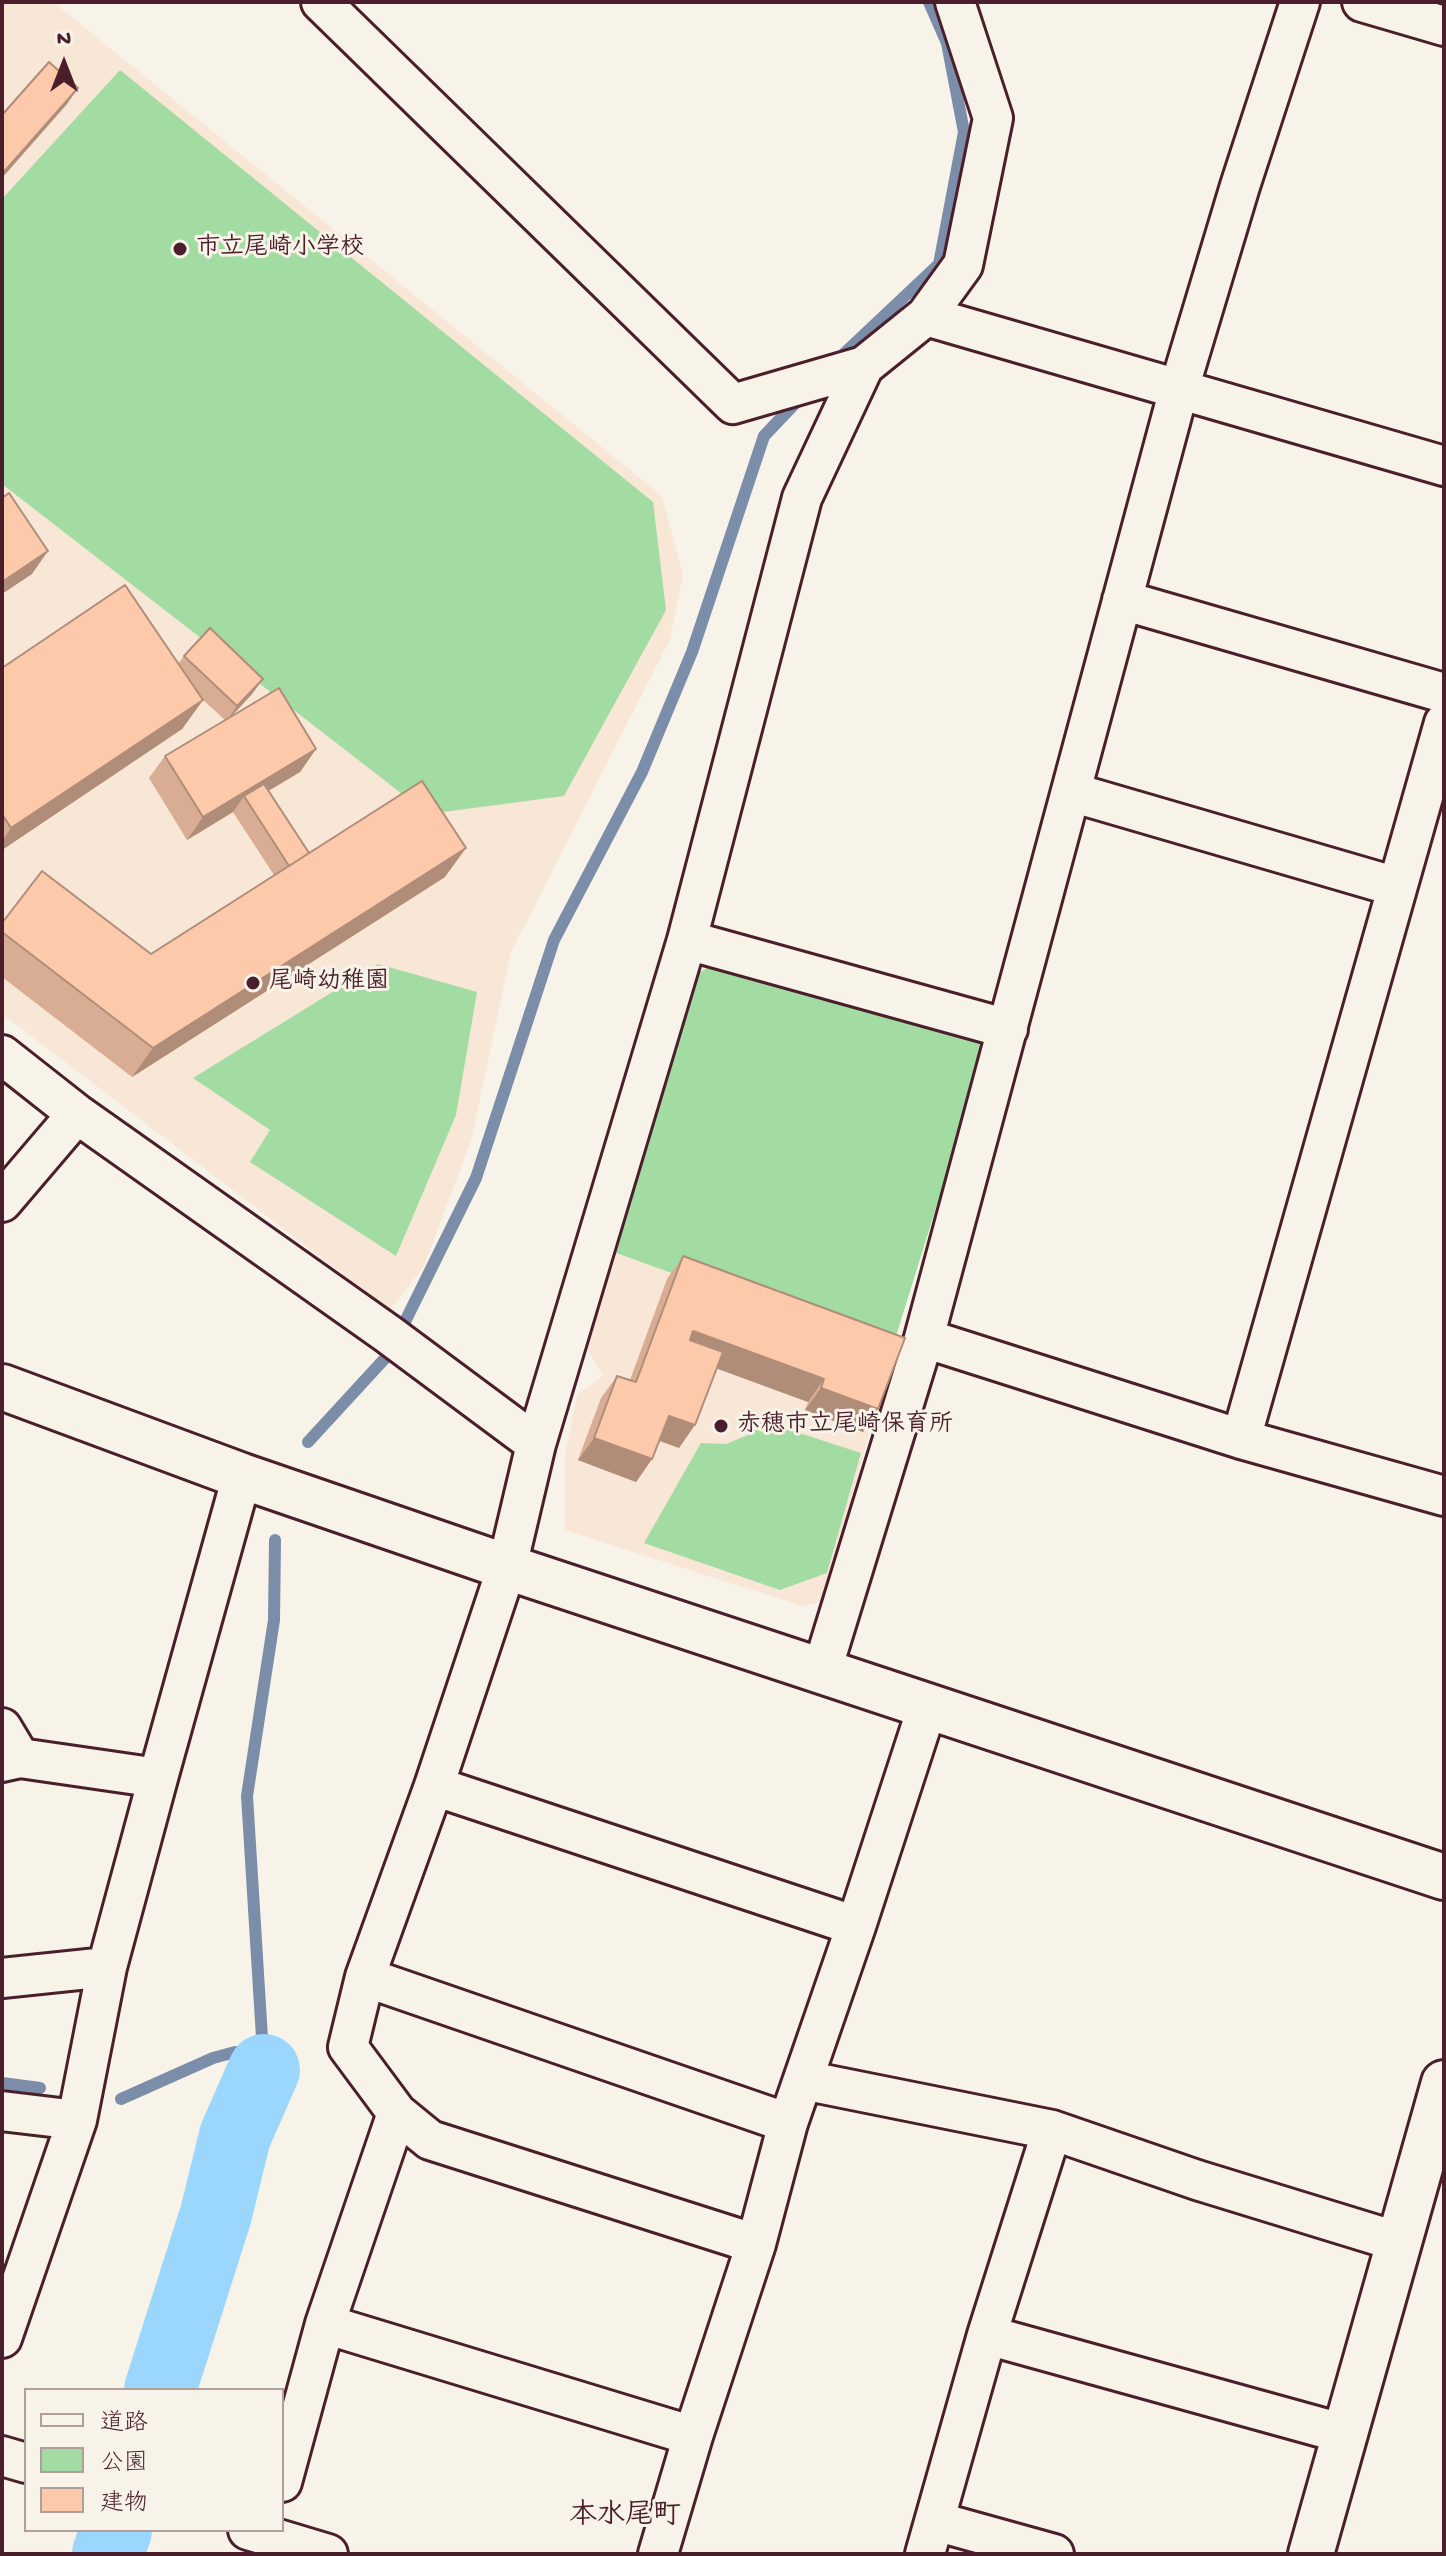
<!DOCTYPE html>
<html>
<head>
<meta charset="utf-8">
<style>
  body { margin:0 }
  #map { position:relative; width:1446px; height:2556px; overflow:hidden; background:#f7f3e8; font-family:"Gochi Hand","Klee One",sans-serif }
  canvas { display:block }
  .frame { position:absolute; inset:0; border:4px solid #4a1f2b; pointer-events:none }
  .legend { position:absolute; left:24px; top:2388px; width:260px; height:144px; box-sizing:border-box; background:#f7f3e8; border:2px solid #b29e9c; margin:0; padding:10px 14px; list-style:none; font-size:24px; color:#4a1f2b }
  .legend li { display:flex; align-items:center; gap:16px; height:40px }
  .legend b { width:40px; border:2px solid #b29e9c }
  .north { position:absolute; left:24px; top:24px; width:80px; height:80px; -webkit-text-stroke:6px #f7f3e8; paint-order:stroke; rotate:0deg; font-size:22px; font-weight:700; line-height:32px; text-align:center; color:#4a1f2b }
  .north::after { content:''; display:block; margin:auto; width:28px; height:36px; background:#4a1f2b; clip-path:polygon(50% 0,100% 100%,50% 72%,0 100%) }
</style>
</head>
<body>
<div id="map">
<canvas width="1446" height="2556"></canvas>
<div class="frame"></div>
<ul class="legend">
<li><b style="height:10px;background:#f7f3e8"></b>道路</li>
<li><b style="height:22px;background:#a2dca2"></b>公園</li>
<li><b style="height:22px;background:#fcc9ab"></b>建物</li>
</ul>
<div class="north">N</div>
</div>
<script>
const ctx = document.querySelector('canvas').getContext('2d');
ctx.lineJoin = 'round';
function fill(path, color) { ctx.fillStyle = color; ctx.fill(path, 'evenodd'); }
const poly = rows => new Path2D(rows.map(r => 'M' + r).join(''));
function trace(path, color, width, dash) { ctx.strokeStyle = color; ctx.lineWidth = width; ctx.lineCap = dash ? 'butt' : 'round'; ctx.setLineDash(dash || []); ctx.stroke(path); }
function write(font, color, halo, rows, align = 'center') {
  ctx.font = font + ' "Gochi Hand","Klee One",sans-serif'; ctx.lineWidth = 6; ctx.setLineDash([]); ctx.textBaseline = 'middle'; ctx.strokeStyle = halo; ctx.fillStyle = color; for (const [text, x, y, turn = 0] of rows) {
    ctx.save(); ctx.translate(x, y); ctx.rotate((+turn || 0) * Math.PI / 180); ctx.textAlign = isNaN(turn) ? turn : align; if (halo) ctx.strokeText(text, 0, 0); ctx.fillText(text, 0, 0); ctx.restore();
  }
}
fill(poly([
  [2,2,53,2,662,496,683,575,670,639,511,952,471,1141,424,1266,390,1310,2,1014],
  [616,1253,891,1352,824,1601,802,1606,565,1530,565,1456,577,1395,603,1376,586,1348]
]), '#f8e6d6');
fill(poly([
  [120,70,653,502,666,610,564,796,428,814,2,484,2,199],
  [378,964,477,992,456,1115,396,1256,250,1162,270,1130,193,1078],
  [715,964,970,1033,985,1051,891,1352,616,1253,694,975],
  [762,1421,861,1453,827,1573,780,1590,644,1543,701,1443,726,1444,748,1435]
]), '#a2dca2');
trace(poly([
  [835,362,939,264,964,132,947,43,929,2],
  [308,1442,389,1354,476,1178,554,940,642,772,692,652,764,436,803,395],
  [264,2070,247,1796,274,1620,275,1540],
  [2,2083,40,2088],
  [121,2099,213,2058,235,2052,264,2070]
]), '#7b8da8', 12);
trace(poly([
  [160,2390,216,2214,235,2136,264,2070],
  [108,2554,116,2530]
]), '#9bd7fc', 72);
const minor = poly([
  [321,2,733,404,864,366],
  [1362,2,1444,26],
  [926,316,1444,466],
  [1122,600,1444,693],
  [1071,792,1397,887],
  [687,940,1008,1029],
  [2,1055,77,1114,388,1334,536,1444],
  [2,1202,77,1114],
  [924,1338,1241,1439,1444,1496],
  [1241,1439,1444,723],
  [822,1670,924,1338,1179,389,1240,186,1300,2],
  [928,1705,856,1926,788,2123,756,2244,430,2140,397,2113,348,2047,365,1977,434,1786,507,1567,536,1444,687,940,802,498,864,366,926,316,963,265,993,118,955,2],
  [2,1728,20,1758],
  [2,1762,20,1758,158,1778,107,1967,77,2120,2,2338],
  [158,1778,242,1476],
  [434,1786,856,1926],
  [365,1977,788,2123],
  [2,1978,107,1967],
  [803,2080,1052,2130,1197,2180,1399,2242],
  [2,2111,77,2120],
  [325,2324,693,2436],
  [987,2335,1345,2434],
  [2,2456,26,2463],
  [282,2482,325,2324,397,2113],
  [935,2521,1054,2554],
  [248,2530,328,2554],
  [658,2554,693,2436,756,2244],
  [925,2554,987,2335,1052,2130]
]);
const tertiary = poly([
  [2,1387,242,1476,507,1567,1444,1877],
  [1311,2554,1444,2083]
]);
trace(minor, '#4a1f2b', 44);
trace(tertiary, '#4a1f2b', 50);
trace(minor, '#f7f3e8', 38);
trace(tertiary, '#f7f3e8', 44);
fill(poly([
  [184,656,252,694,231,717,316,749,300,772,268,791,309,853,445,877,132,1077,2,977,2,923,151,954,274,875,233,812,187,840,149,778,165,756,225,720,202,699,203,700,182,729,2,850,2,668,178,664],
  [683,1256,878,1409,863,1432,805,1410,808,1402,717,1368,679,1448,659,1441,652,1459,636,1482,578,1460,601,1398,617,1376,630,1380,667,1279]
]), '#d9ad93');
fill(poly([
  [78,88,67,104,2,178,2,174],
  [48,551,32,574,2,594,2,582],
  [263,679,252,694,226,722,237,706],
  [203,700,182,729,2,850,2,841,11,828],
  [316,749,300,772,248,803,244,796,233,812,187,840,203,817],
  [466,848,445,877,132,1077,153,1048],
  [693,1331,824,1379,808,1402,677,1354],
  [821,1388,878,1409,863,1432,805,1410],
  [669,1416,695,1425,679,1448,653,1438],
  [594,1438,652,1459,636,1482,578,1460]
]), '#b08d78');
const building = poly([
  [49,62,78,88,2,174,2,115,49,62],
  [9,493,48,551,2,582,2,498,9,493],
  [125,585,203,700,11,828,2,814,2,668,125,585],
  [210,628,263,679,237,706,184,656,210,628],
  [279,688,316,749,203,817,165,756,279,688],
  [422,781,466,848,153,1048,2,932,2,923,42,871,151,954,422,781],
  [264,784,309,853,289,866,244,796,264,784],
  [683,1256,905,1338,878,1409,821,1388,824,1379,693,1331,690,1340,723,1352,695,1425,669,1416,652,1459,594,1438,617,1376,636,1382,683,1256]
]);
fill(building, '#fcc9ab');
trace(building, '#b08d78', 2);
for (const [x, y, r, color] of [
  [180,249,8,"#4a1f2b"],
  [253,983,8,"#4a1f2b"],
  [721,1426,8,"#4a1f2b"]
]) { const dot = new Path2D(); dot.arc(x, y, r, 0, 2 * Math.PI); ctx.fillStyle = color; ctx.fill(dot); trace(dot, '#f7f3e8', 3); }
write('bold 24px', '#4a1f2b', '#f7f3e8', [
  ["市立尾崎小学校",196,249],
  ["尾崎幼稚園",269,983],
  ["赤穂市立尾崎保育所",737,1426]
], 'left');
write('bold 28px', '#4a1f2b', '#f7f3e8', [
  ["本水尾町",625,2518]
]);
</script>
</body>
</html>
